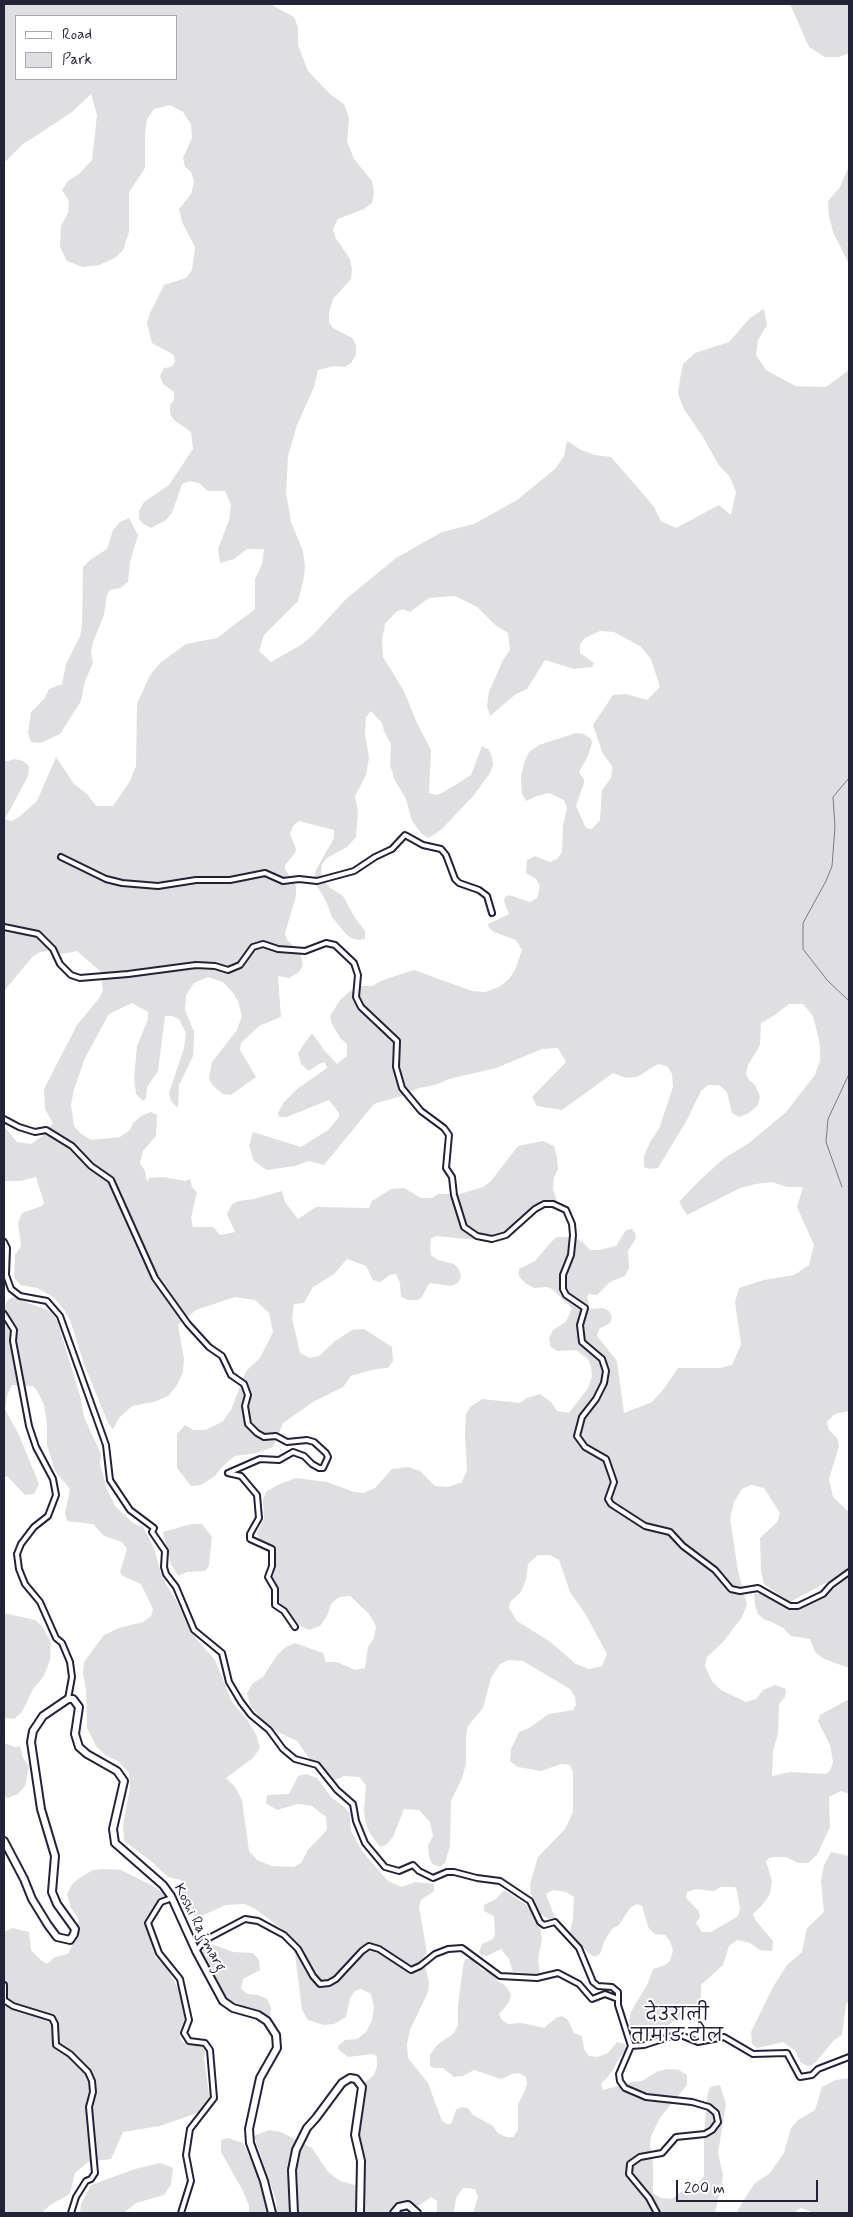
<!DOCTYPE html>
<html>
<head>
<meta charset="utf-8">
<style>
  body { margin:0 }
  #map { position:relative; width:853px; height:2217px; overflow:hidden; background:#fff; font-family:Mynerve,sans-serif }
  canvas { display:block }
  .frame { position:absolute; inset:0; border:5px solid #22223b; pointer-events:none }
  .legend { position:absolute; left:15px; top:15px; width:162px; height:65px; box-sizing:border-box; background:#fff; border:1px solid #a7a7b1; margin:0; padding:6px 9px; list-style:none; font-size:15px; color:#22223b }
  .legend li { display:flex; align-items:center; gap:10px; height:25px }
  .legend b { width:25px; border:1px solid #a7a7b1 }
  .scale { position:absolute; left:676px; top:2180px; width:142px; height:22px; box-sizing:border-box; border:2px solid #22223b; border-top:0; padding-left:6px; font-size:15px; line-height:18px; white-space:nowrap; color:#22223b; -webkit-text-stroke:4px #fff; paint-order:stroke }
</style>
</head>
<body>
<div id="map">
<canvas width="853" height="2217"></canvas>
<div class="frame"></div>
<ul class="legend">
<li><b style="height:6px;background:#fff"></b>Road</li>
<li><b style="height:14px;background:#dfdfe2"></b>Park</li>
</ul>
<div class="scale">200 m</div>
</div>
<script>
const ctx = document.querySelector('canvas').getContext('2d');
ctx.lineJoin = 'round';
function fill(path, color) { ctx.fillStyle = color; ctx.fill(path, 'evenodd'); }
const poly = rows => new Path2D(rows.map(r => 'M' + r).join(''));
function trace(path, color, width, dash) { ctx.strokeStyle = color; ctx.lineWidth = width; ctx.lineCap = dash ? 'butt' : 'round'; ctx.setLineDash(dash || []); ctx.stroke(path); }
function write(font, color, halo, rows, align = 'center') {
  ctx.font = font + ' Mynerve,"Playpen Sans Deva",sans-serif'; ctx.lineWidth = 4; ctx.setLineDash([]); ctx.textBaseline = 'middle'; ctx.strokeStyle = halo; ctx.fillStyle = color; for (const [text, x, y, turn = 0] of rows) {
    ctx.save(); ctx.translate(x, y); ctx.rotate((+turn || 0) * Math.PI / 180); ctx.textAlign = isNaN(turn) ? turn : align; if (halo) ctx.strokeText(text, 0, 0); ctx.fillText(text, 0, 0); ctx.restore();
  }
}
fill(poly([
  [4,4,270,4,294,17,298,27,298,45,308,71,330,94,344,104,349,118,347,141,354,159,372,181,374,193,372,203,364,209,338,219,333,229,335,237,350,259,352,269,351,279,333,299,329,313,329,322,333,328,352,338,356,345,356,355,351,363,345,367,334,366,318,370,314,387,297,425,288,456,286,493,291,522,303,551,305,567,303,582,298,601,264,635,259,651,271,662,301,645,313,635,346,599,396,558,442,532,474,524,517,500,555,469,564,456,567,441,581,450,595,455,611,457,644,495,654,507,661,521,676,528,719,505,731,515,736,492,730,477,718,464,703,437,684,409,678,394,680,379,683,364,695,353,729,342,750,318,764,309,767,325,758,340,756,355,766,370,795,386,826,387,849,370,849,1411,835,1414,827,1422,829,1430,837,1438,839,1446,829,1479,833,1497,849,1512,849,1567,833,1579,790,1602,764,1584,761,1571,760,1538,777,1522,780,1513,764,1488,751,1485,742,1489,734,1502,730,1518,738,1571,747,1605,742,1617,723,1642,707,1657,705,1666,712,1681,721,1690,746,1702,756,1699,763,1690,775,1685,786,1689,785,1697,779,1704,778,1734,773,1751,772,1776,790,1772,826,1774,830,1771,833,1762,830,1745,818,1721,820,1715,849,1699,849,1794,841,1791,829,1797,830,1827,817,1855,808,1863,798,1863,786,1857,775,1857,769,1858,766,1861,772,1881,770,1894,763,1904,753,1914,756,1921,773,1941,772,1951,760,1950,750,1943,737,1940,729,1946,723,1965,701,1985,701,2000,696,2019,679,2018,671,2023,656,2037,636,2038,630,2030,629,2020,632,2010,648,1983,653,1969,665,1965,670,1961,673,1951,670,1941,665,1935,655,1934,649,1929,642,1906,637,1904,630,1908,619,1925,612,1929,604,1942,600,1954,595,1957,588,1953,570,1932,573,1919,574,1897,566,1892,553,1890,546,1894,555,1918,548,1919,541,1914,531,1894,530,1884,538,1857,565,1829,573,1812,573,1772,570,1765,561,1764,541,1771,518,1767,510,1761,511,1749,519,1732,529,1728,549,1714,573,1710,576,1705,575,1697,570,1689,523,1661,509,1660,500,1664,491,1678,483,1708,468,1726,466,1736,466,1764,462,1778,451,1801,450,1846,445,1863,440,1867,432,1864,429,1856,428,1845,433,1836,430,1822,419,1810,404,1809,393,1837,386,1845,380,1847,369,1832,365,1820,364,1809,366,1785,359,1777,344,1776,333,1781,324,1768,314,1765,297,1741,261,1724,258,1715,250,1705,247,1693,253,1683,263,1677,278,1654,286,1647,295,1643,323,1653,326,1662,337,1662,355,1670,365,1668,368,1647,374,1638,376,1626,369,1614,350,1596,339,1597,331,1604,327,1616,320,1626,309,1630,299,1625,288,1616,280,1604,272,1579,276,1562,274,1550,259,1541,257,1533,264,1518,263,1499,266,1492,277,1485,296,1478,327,1482,354,1492,363,1493,375,1488,392,1469,408,1467,420,1471,435,1486,448,1487,462,1482,467,1470,465,1434,466,1414,470,1407,482,1399,520,1403,527,1398,540,1394,551,1402,557,1411,569,1413,588,1388,592,1376,591,1367,588,1359,576,1350,557,1351,551,1347,549,1338,553,1330,566,1322,572,1308,552,1289,547,1287,534,1288,525,1283,519,1276,519,1269,535,1261,551,1242,557,1237,574,1237,584,1243,590,1250,599,1250,616,1246,626,1230,632,1229,635,1233,636,1238,628,1251,629,1268,625,1276,610,1282,597,1295,589,1294,587,1296,590,1309,603,1308,609,1311,612,1317,610,1323,599,1329,597,1336,617,1361,624,1413,652,1402,663,1390,678,1368,720,1368,732,1365,741,1344,735,1302,739,1288,764,1280,794,1275,809,1265,814,1245,797,1207,803,1187,787,1187,772,1182,756,1184,740,1188,687,1215,679,1202,698,1182,723,1159,749,1143,786,1112,815,1075,820,1060,820,1045,813,1016,803,1004,789,1004,775,1015,761,1023,760,1045,748,1065,746,1074,749,1080,755,1085,760,1096,758,1105,749,1113,739,1117,732,1113,727,1092,719,1085,708,1085,701,1091,687,1120,658,1168,650,1169,644,1167,644,1156,650,1142,659,1129,673,1087,672,1074,667,1066,658,1064,637,1077,626,1078,613,1073,562,1110,537,1106,532,1097,566,1062,558,1048,542,1049,496,1068,449,1079,435,1085,419,1088,405,1095,374,1104,324,1165,309,1161,295,1166,267,1170,254,1161,249,1146,253,1132,301,1147,328,1130,339,1117,339,1113,329,1100,287,1117,279,1117,278,1113,284,1102,297,1089,327,1068,325,1062,319,1064,309,1071,301,1064,298,1053,309,1037,312,1034,315,1037,324,1050,337,1064,347,1056,347,1044,340,1038,332,1024,330,1016,340,1000,349,992,359,986,372,986,383,980,414,970,472,991,485,992,499,987,509,979,515,970,522,950,516,940,494,932,489,928,488,924,509,914,504,901,505,897,509,895,530,902,537,898,540,886,536,879,526,873,527,860,535,856,550,862,557,859,562,852,563,826,567,808,564,800,549,793,537,796,526,801,522,794,521,777,524,763,529,752,539,745,576,733,584,734,591,739,592,743,587,758,579,772,584,779,584,783,576,806,585,826,588,829,592,829,600,820,602,790,611,778,612,770,612,766,603,754,593,725,613,695,626,694,647,700,660,687,651,659,640,646,614,632,600,631,585,638,580,644,580,653,594,663,592,667,574,669,545,660,527,689,516,694,490,716,487,705,489,692,503,660,510,650,508,633,494,624,477,607,455,596,429,598,410,612,403,609,396,612,385,624,382,640,383,657,404,691,416,721,431,750,429,793,437,795,444,792,471,775,482,746,489,750,492,757,493,765,490,773,474,795,442,829,429,838,422,834,412,821,406,799,393,777,393,773,390,766,391,744,384,731,382,723,371,711,366,717,365,734,369,758,366,775,355,796,358,812,356,837,347,847,327,858,322,864,321,872,323,880,329,887,343,896,355,918,365,931,365,939,358,940,351,938,345,933,332,917,326,901,314,881,316,870,334,838,334,830,299,821,293,826,290,834,296,849,295,853,285,865,285,869,296,886,296,896,285,933,287,940,300,952,303,965,299,972,289,978,278,976,281,1017,259,1026,241,1043,240,1050,256,1077,231,1095,223,1094,212,1085,209,1078,212,1062,237,1030,242,1016,238,1001,234,994,223,982,208,977,194,983,186,995,185,1010,194,1032,194,1040,193,1056,179,1085,178,1108,171,1101,169,1093,184,1048,186,1033,179,1019,172,1016,165,1016,158,1071,147,1087,146,1098,143,1101,136,1094,134,1078,137,1046,148,1019,148,1012,132,1003,109,1014,85,1058,74,1089,71,1105,74,1126,80,1133,91,1140,120,1137,130,1130,133,1123,141,1116,151,1112,157,1115,156,1136,143,1151,140,1163,145,1171,147,1182,149,1178,163,1177,185,1181,190,1179,192,1187,197,1192,191,1218,193,1227,213,1227,220,1235,235,1232,227,1214,232,1204,238,1201,254,1199,282,1191,285,1202,298,1219,316,1207,369,1208,372,1201,391,1189,404,1188,421,1198,432,1198,438,1194,460,1194,483,1187,491,1181,518,1146,543,1141,554,1146,557,1158,558,1169,554,1177,553,1189,557,1201,541,1200,508,1230,492,1237,477,1240,436,1236,431,1239,430,1247,431,1255,438,1260,454,1264,459,1269,461,1277,458,1283,451,1286,431,1283,428,1285,422,1297,418,1300,408,1300,401,1297,400,1283,396,1274,390,1275,380,1282,373,1280,366,1266,347,1259,334,1274,313,1287,304,1303,294,1304,292,1318,300,1353,310,1358,319,1356,335,1341,352,1330,364,1329,392,1347,393,1361,388,1368,375,1369,351,1376,343,1387,313,1402,283,1423,273,1447,257,1453,235,1456,223,1466,215,1476,201,1485,191,1486,177,1468,177,1434,185,1425,193,1430,205,1430,222,1422,231,1410,246,1371,260,1358,273,1332,269,1313,255,1300,235,1297,196,1310,178,1325,184,1359,183,1372,177,1385,168,1396,154,1402,132,1406,119,1418,113,1429,108,1423,84,1364,70,1320,63,1308,53,1297,37,1288,21,1285,14,1278,15,1255,21,1246,18,1223,22,1213,42,1206,44,1203,36,1177,21,1181,4,1181,4,1126,17,1142,31,1144,42,1136,53,1123,45,1109,44,1089,77,1025,100,997,103,990,100,971,77,951,62,954,48,951,40,952,33,956,4,991,4,762,15,759,23,761,29,766,28,776,5,819,12,821,19,817,37,801,56,757,74,784,87,794,96,806,113,806,130,781,136,766,137,704,150,675,160,663,186,644,217,638,255,609,255,579,262,564,264,549,247,549,234,559,220,563,218,549,229,520,231,505,225,491,208,491,199,483,190,481,182,484,172,513,166,520,151,528,143,524,139,519,139,511,144,502,169,485,193,449,191,432,174,420,170,414,170,405,174,400,174,392,163,384,160,376,164,368,171,367,175,362,174,355,152,343,147,323,150,313,164,285,186,278,192,270,195,247,182,222,179,209,191,194,194,182,191,172,185,167,183,158,192,138,191,124,183,112,170,105,154,109,147,119,145,133,145,168,129,192,129,232,123,250,115,258,99,265,83,267,67,261,60,247,61,226,68,213,69,201,62,190,68,181,79,174,92,160,97,115,91,94,72,112,22,145,4,163],
  [16,16,176,16,176,79,16,79],
  [538,1555,550,1555,559,1560,570,1592,586,1615,607,1654,602,1666,589,1669,576,1664,549,1641,517,1621,509,1608,510,1602,521,1592,526,1580,528,1564],
  [721,1887,735,1887,737,1891,740,1909,738,1916,711,1932,702,1932,696,1923,700,1917,699,1911,686,1898,687,1892,696,1889,714,1891],
  [790,4,849,4,849,53,839,57,825,57,809,47],
  [849,166,849,264,833,232,829,216,828,201,840,187],
  [129,518,138,535,130,562,128,582,120,588,110,590,107,595,104,615,93,642,91,652,93,663,85,681,81,701,60,734,41,743,31,742,28,733,31,712,45,698,49,689,62,684,66,664,80,636,82,626,83,567,90,560,107,549,113,530,120,522],
  [12,1297,50,1311,57,1320,81,1399,84,1417,101,1454,100,1464,107,1489,115,1506,133,1523,143,1527,154,1548,162,1577,177,1602,191,1633,215,1660,232,1702,248,1721,256,1734,260,1748,253,1758,226,1778,235,1787,242,1800,249,1851,257,1860,272,1866,294,1867,302,1862,307,1851,327,1830,326,1817,312,1806,298,1804,277,1810,266,1803,267,1795,289,1794,298,1776,306,1774,317,1778,332,1798,342,1805,350,1813,351,1831,362,1851,388,1881,402,1887,415,1882,434,1884,434,1891,421,1900,419,1907,427,1953,423,1958,429,1982,428,1992,410,2030,407,2044,408,2058,428,2083,442,2121,447,2124,451,2124,456,2110,461,2107,468,2108,473,2115,493,2126,498,2133,506,2137,513,2137,518,2130,518,2104,524,2093,527,2084,526,2077,519,2073,512,2074,501,2079,474,2070,463,2076,454,2077,443,2068,435,2068,430,2066,430,2055,437,2045,454,2033,458,2025,458,2005,463,1967,465,1959,472,1959,481,1969,491,1973,498,1981,506,1986,511,1994,509,2002,499,2014,502,2020,508,2024,522,2023,544,2028,556,2018,562,2016,568,2020,574,2033,582,2036,584,2049,589,2056,598,2057,608,2053,617,2042,625,2044,626,2050,624,2053,619,2058,612,2072,601,2084,603,2090,632,2082,642,2081,658,2071,668,2069,679,2070,687,2075,687,2085,660,2118,651,2136,650,2145,653,2163,653,2193,661,2198,672,2199,679,2193,697,2184,704,2176,704,2137,707,2097,710,2087,720,2085,726,2104,718,2153,723,2175,722,2184,715,2213,473,2213,478,2197,475,2189,463,2188,456,2198,454,2213,437,2213,437,2201,431,2197,417,2207,401,2213,277,2213,276,2200,254,2136,269,2130,281,2132,312,2148,328,2172,340,2181,355,2185,358,2178,359,2167,352,2124,359,2088,374,2075,377,2066,377,2057,373,2054,348,2057,339,2050,338,2046,345,2040,357,2039,366,2032,372,2020,374,2007,371,1994,361,1989,355,1991,350,1998,346,2017,334,2024,324,2025,308,2020,302,2010,295,1954,289,1936,281,1928,254,1908,244,1904,226,1905,201,1916,194,1916,184,1909,181,1902,181,1880,168,1877,152,1862,124,1841,123,1825,130,1787,129,1773,118,1761,105,1755,96,1746,87,1728,86,1689,83,1674,84,1662,104,1635,119,1628,143,1622,151,1616,153,1609,141,1584,123,1576,120,1572,127,1549,122,1542,104,1536,93,1524,67,1521,65,1513,70,1489,55,1471,47,1445,47,1424,44,1405,38,1392,33,1386,12,1385,7,1396,5,1409,19,1435,39,1484,34,1494,25,1495,8,1477,4,1476,4,1310,7,1301],
  [191,1524,202,1524,212,1537,209,1566,205,1571,187,1572,178,1576,171,1564,163,1532],
  [849,1577,849,1668,824,1659,815,1652,810,1639,791,1636,783,1628,772,1622,765,1620,758,1614,755,1605,754,1593,767,1595,784,1606,798,1610,821,1599],
  [4,1613,35,1620,43,1627,51,1643,50,1660,44,1676,33,1689,22,1712,14,1719,4,1718],
  [4,1743,15,1747,20,1746,23,1758,29,1766,25,1786,18,1794,8,1798,4,1796],
  [831,1852,849,1856,849,2000,846,2005,842,2035,834,2040,815,2063,808,2066,801,2063,795,2051,783,2042,757,2048,752,2044,751,2032,773,1987,787,1965,802,1952,807,1928,824,1912,821,1881,824,1865],
  [105,1869,121,1870,151,1885,163,1893,169,1902,154,1909,149,1920,151,1943,155,1956,167,1968,183,1997,185,2018,180,2030,180,2037,183,2042,204,2047,206,2050,204,2058,210,2101,197,2113,160,2126,123,2132,111,2159,88,2162,75,2173,70,2194,50,2205,42,2213,4,2213,4,1932,13,1928,29,1932,31,1950,42,1961,47,1964,55,1957,68,1954,79,1932,78,1918,71,1908,67,1894,72,1884,81,1877,93,1870],
  [504,1890,528,1906,540,1928,542,1939,538,1959,540,1974,513,1972,509,1959,501,1949,487,1956,481,1955,479,1952,482,1944,493,1939,495,1934,494,1916,484,1911,484,1905,496,1899],
  [214,1945,233,1952,253,1953,259,1960,260,1970,243,1979,241,1989,248,1994,258,1995,267,1999,271,2008,270,2018,224,1998,201,1956,203,1949],
  [849,2078,849,2213,814,2213,801,2208,793,2213,738,2213,737,2211,754,2184,770,2173,784,2153,791,2128,798,2120,815,2110,822,2087,836,2080],
  [228,2138,243,2143,260,2180,267,2205,266,2213,249,2213,249,2206,243,2191,221,2152,221,2140],
  [160,2163,173,2168,171,2185,164,2195,136,2203,124,2213,80,2213,81,2204,91,2185,135,2169]
]), '#dfdfe2');
trace(poly([
  [849,778,833,797,835,827,832,866,826,881,803,923,803,949,827,980,849,1001],
  [842,1187,826,1142,828,1119,849,1074]
]), '#7a7a88', 1);
const minor = poly([
  [61,857,106,879,122,883,158,886,196,880,230,880,265,873,283,881,299,879,317,881,354,871,375,857,392,849,405,835,423,845,441,849,446,855,455,879,459,883,479,890,487,896,492,913],
  [4,927,38,934,53,949,60,964,71,975,80,978,128,974,196,965,215,966,228,970,240,965,253,947,263,944,278,949,305,951,326,943,335,945,354,963,358,975,356,997,361,1007,397,1041,396,1067,402,1088,421,1111,444,1128,449,1135,446,1168,452,1177,454,1195,464,1227,477,1236,492,1239,506,1235,535,1209,544,1204,553,1204,566,1210,572,1224,573,1235,571,1255,563,1275,563,1289,566,1295,585,1308,580,1325,582,1342,602,1359,606,1371,604,1383,596,1399,582,1417,577,1436,585,1447,606,1459,614,1482,608,1499,611,1504,645,1526,670,1532,683,1546,715,1570,731,1589,740,1591,758,1588,790,1606,798,1606,823,1594,831,1585,849,1572],
  [4,1119,19,1127,35,1132,46,1130,72,1146,91,1166,111,1180,155,1278,188,1324,209,1347,222,1356,231,1375,244,1384,248,1395,245,1406,248,1424,257,1433,264,1437,276,1436,287,1442,307,1440,314,1442,326,1453,328,1457,323,1468,319,1468,312,1464,304,1456,293,1452,279,1460,260,1459,228,1473],
  [4,1242,7,1248,6,1275,11,1289,20,1296,47,1301,60,1316,106,1445,110,1480,130,1510,154,1528,152,1532,165,1551,164,1567,166,1574,176,1587,194,1630,222,1653,229,1682,241,1702,251,1715,269,1730,283,1749,295,1759,317,1765,337,1790,353,1804,356,1821,365,1843,385,1867,399,1871,413,1865,419,1871,433,1878,447,1872,454,1872,477,1878,500,1881,530,1901,540,1922,544,1925,555,1922,579,1948,593,1982,598,1986,612,1987,618,1992,618,2005,631,2046,644,2045,678,2034,698,2042,724,2037,753,2054,787,2053,800,2077,812,2075,818,2069,849,2057],
  [4,1314,14,1330,13,1341,29,1426,36,1447,53,1479,56,1495,48,1516,34,1527,21,1544,17,1554,19,1569,25,1584,40,1602,56,1638,62,1643,70,1662,72,1677,68,1699],
  [228,1473,241,1476,257,1495,259,1518,250,1534,250,1539,272,1549,272,1566,268,1577,275,1589,275,1605,284,1611,295,1627],
  [172,1898,161,1902,148,1923,159,1953,180,1979,189,2020,184,2033,189,2041,205,2043,210,2050,214,2098,190,2129,186,2155,191,2181,181,2213],
  [196,1951,203,1942,209,1938,245,1919,258,1921,284,1935,298,1949,313,1976,320,1984,329,1983,336,1979,362,1951,369,1946,379,1949,411,1970,420,1966,435,1954,448,1949,462,1948,500,1976,537,1978,558,1973,579,1984,592,1999,605,1994,618,1999],
  [4,1985,4,2000,13,2006,52,2018,55,2024,56,2045,70,2054,88,2072,92,2081,93,2092,89,2107,95,2173,91,2179,86,2181,76,2197,71,2213],
  [631,2046,619,2074,620,2081,625,2088,646,2097,692,2102,709,2107,716,2113,718,2122,712,2130,705,2134,676,2137,662,2153,640,2157,630,2164,629,2174,649,2198,657,2213]
]);
const primary = poly([
  [4,1841,24,1879,32,1899,48,1925,57,1937,70,1940,74,1934,75,1929,57,1904,52,1892,55,1856,41,1809,31,1742,33,1731,43,1716,68,1699,73,1699,79,1707,75,1734,79,1747,87,1754,117,1771,124,1781,113,1829,115,1843,163,1885,171,1896,196,1951,223,2001,233,2008,258,2015,267,2021,276,2035,277,2048,260,2078,249,2129,250,2143,264,2181,272,2213],
  [294,2213,292,2170,296,2150,307,2128,316,2118,342,2083,350,2078,356,2079,362,2087,355,2135,361,2161,360,2213],
  [394,2213,399,2207,408,2205,417,2213]
]);
trace(minor, '#22223b', 8);
trace(primary, '#22223b', 10);
trace(minor, '#fff', 4);
trace(primary, '#fff', 6);
write('15px', '#22223b', '#fff', [
  ["Koshi Rajmarg",199,1928,63]
]);
write('18px', '#22223b', '#fff', [
  ["देउराली",677,2016],
  ["तामाङ टोल",677,2037]
]);
</script>
</body>
</html>
